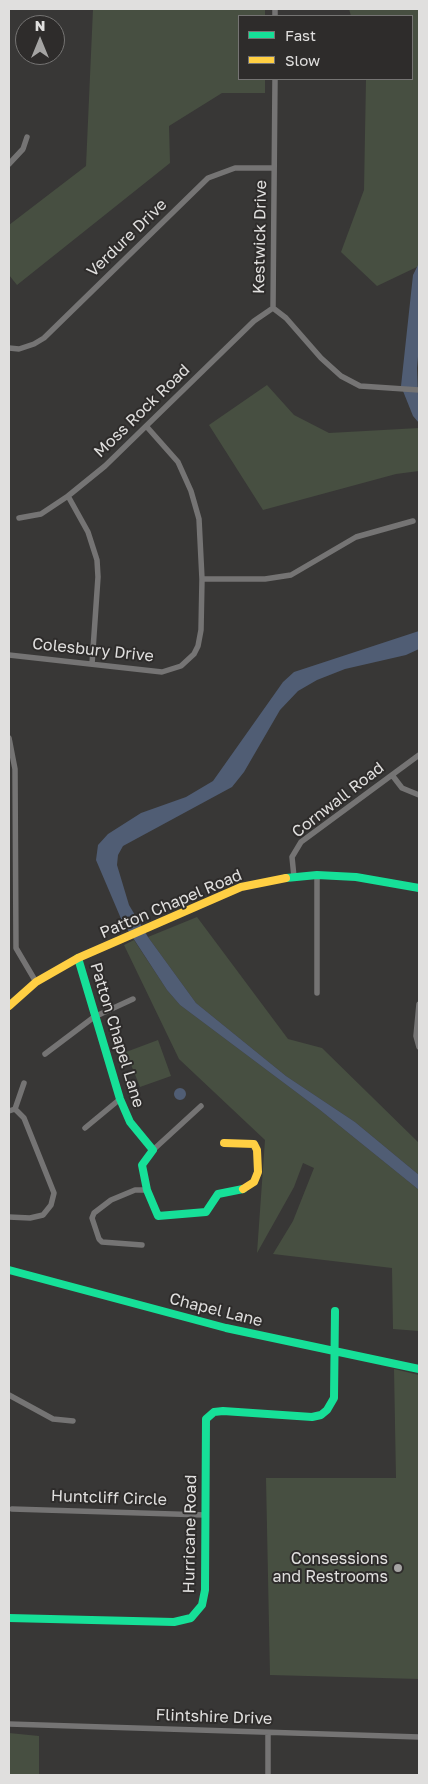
<!DOCTYPE html>
<html>
<head>
<meta charset="utf-8">
<style>
  body { margin:0 }
  #map { position:relative; width:428px; height:1784px; overflow:hidden; background:#383736; font-family:"Golos Text",sans-serif }
  canvas { display:block }
  .frame { position:absolute; inset:0; border:10px solid #e0dfde; pointer-events:none }
  .legend { position:absolute; left:238px; top:15px; width:175px; height:65px; box-sizing:border-box; background:#2e2c2b; border:1px solid #757473; margin:0; padding:6px 9px; list-style:none; font-size:15px; color:#e0dfde }
  .legend li { display:flex; align-items:center; gap:10px; height:25px }
  .legend b { width:25px; border:1px solid #757473 }
  .north { position:absolute; left:15px; top:15px; width:50px; height:50px; box-sizing:border-box; background:#2e2c2b; border:1px solid #757473; border-radius:50%; rotate:0deg; font-size:14px; font-weight:700; line-height:20px; text-align:center; color:#e0dfde }
  .north::after { content:''; display:block; margin:auto; width:18px; height:22px; background:#a5a4a3; clip-path:polygon(50% 0,100% 100%,50% 72%,0 100%) }
</style>
</head>
<body>
<div id="map">
<canvas width="428" height="1784"></canvas>
<div class="frame"></div>
<ul class="legend">
<li><b style="height:6px;background:#16e098"></b>Fast</li>
<li><b style="height:6px;background:#ffcf43"></b>Slow</li>
</ul>
<div class="north">N</div>
</div>
<script>
const ctx = document.querySelector('canvas').getContext('2d');
ctx.lineJoin = 'round';
function fill(path, color) { ctx.fillStyle = color; ctx.fill(path, 'evenodd'); }
const poly = rows => new Path2D(rows.map(r => 'M' + r).join(''));
function trace(path, color, width, dash) { ctx.strokeStyle = color; ctx.lineWidth = width; ctx.lineCap = dash ? 'butt' : 'round'; ctx.setLineDash(dash || []); ctx.stroke(path); }
function write(font, color, halo, rows, align = 'center') {
  ctx.font = font + ' "Golos Text",sans-serif'; ctx.lineWidth = 4; ctx.setLineDash([]); ctx.textBaseline = 'middle'; ctx.strokeStyle = halo; ctx.fillStyle = color; for (const [text, x, y, turn = 0] of rows) {
    ctx.save(); ctx.translate(x, y); ctx.rotate((+turn || 0) * Math.PI / 180); ctx.textAlign = isNaN(turn) ? turn : align; if (halo) ctx.strokeText(text, 0, 0); ctx.fillText(text, 0, 0); ctx.restore();
  }
}
fill(poly([
  [93,9,265,9,265,16,239,16,239,79,265,79,265,93,222,93,169,126,170,163,17,285,9,275,9,225,86,166],
  [349,9,419,9,419,266,377,286,341,252,364,190,366,79,412,79,412,16,351,16],
  [267,385,294,415,329,433,419,428,419,471,396,474,263,510,209,425],
  [197,917,288,1039,322,1048,419,1143,419,1175,355,1122,286,1076,196,1003,148,937],
  [134,940,167,990,180,1005,320,1110,419,1190,419,1331,393,1329,392,1268,273,1254,293,1221,314,1168,303,1163,294,1187,257,1253,265,1140,179,1059,124,945],
  [158,1040,171,1076,140,1087,126,1052],
  [394,1369,419,1375,419,1679,270,1675,266,1478,396,1478],
  [9,1733,39,1736,39,1774,48,1775,9,1775]
]), '#474f41');
fill(poly([
  [419,263,419,345,417,368,419,423,413,416,401,386,413,275],
  [419,631,419,649,406,655,345,669,317,680,298,691,280,710,244,772,232,787,123,846,118,855,117,865,129,905,148,937,196,1003,286,1076,355,1122,419,1175,419,1190,320,1110,180,1005,167,990,122,921,96,860,98,845,108,834,141,813,186,797,213,781,283,682,294,672],
  '174 1094a6 6 0 1 1 12 0a6 6 0 1 1-12 0Z'
]), '#505d74');
trace(poly([
  [275,16,275,9],
  [275,79,273,308,286,318,321,358,341,376,360,386,419,390],
  [9,164,23,149,27,137],
  [9,348,19,349,34,344,44,338,208,178,235,168,274,168],
  [68,496,88,532,97,560,98,577,92,664],
  [19,518,41,514,68,496,105,466,254,321,273,308],
  [202,579,265,579,291,575,356,537,413,521],
  [9,655,162,672,181,666,194,654,198,646,201,630,202,579,199,519,191,491,178,462,147,427],
  [9,738,15,769,16,948,36,982],
  [392,775,402,788,419,795],
  [317,875,317,993],
  [294,877,292,857,301,842,419,755],
  [419,1004,416,1036,419,1047],
  [45,1054,94,1017,133,999],
  [15,1109,24,1083],
  [9,1111,15,1109,24,1118,54,1193,51,1205,43,1215,30,1218,9,1217],
  [85,1128,120,1099],
  [153,1150,201,1106],
  [142,1245,102,1242,99,1239,92,1218,94,1213,111,1200,135,1190,147,1190],
  [9,1395,53,1419,73,1421],
  [12,1509,205,1515],
  [9,1724,419,1737],
  [268,1775,268,1733]
]), '#757474', 5.5);
trace(poly([
  [286,878,317,875,356,877,419,888],
  [78,958,120,1099,130,1122,153,1150,142,1165,147,1190,158,1216,206,1212,218,1194,243,1189],
  [9,1270,226,1328,419,1369],
  [9,1618,174,1622,191,1618,202,1605,205,1590,206,1419,214,1412,223,1411,312,1417,321,1415,327,1410,334,1398,335,1311]
]), '#16e098', 8);
trace(poly([
  [9,1006,36,982,78,958,241,887,286,878],
  [224,1143,254,1144,257,1150,258,1172,254,1182,243,1189]
]), '#ffcf43', 8);
for (const [x, y, r, color] of [
  [398,1568,5,"#a5a4a3"]
]) { const dot = new Path2D(); dot.arc(x, y, r, 0, 2 * Math.PI); ctx.fillStyle = color; ctx.fill(dot); trace(dot, '#2e2c2b', 2); }
write('16px', '#e0dfde', '#2e2c2b', [
  ["Kestwick Drive",260,237,-89],
  ["Verdure Drive",127,238,-44],
  ["Moss Rock Road",142,411,-44],
  ["Colesbury Drive",93,650,6],
  ["Cornwall Road",338,800,-38],
  ["Patton Chapel Road",171,904,-23],
  ["Patton Chapel Lane",117,1035,73],
  ["Chapel Lane",216,1310,14],
  ["Huntcliff Circle",109,1498,2],
  ["Hurricane Road",190,1534,-89],
  ["Flintshire Drive",214,1717,2]
]);
write('16px', '#e0dfde', '#2e2c2b', [
  ["Consessions",388,1559],
  ["and Restrooms",388,1577]
], 'right');
</script>
</body>
</html>
